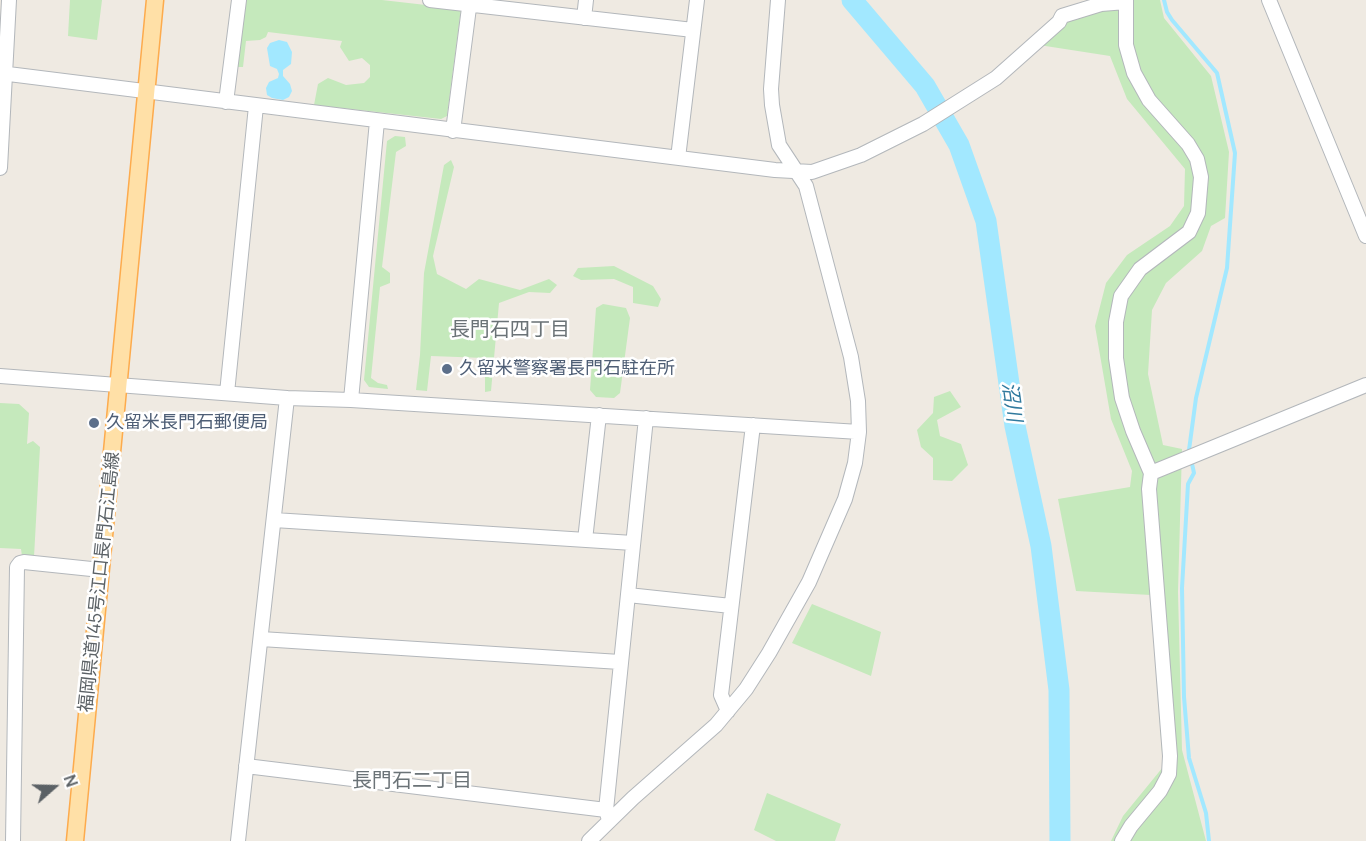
<!DOCTYPE html>
<html>
<head>
<meta charset="utf-8">
<style>
  body { margin:0 }
  #map { position:relative; width:1366px; height:841px; overflow:hidden; background:#efeae2; font-family:Manrope,sans-serif }
  canvas { display:block }
  .north { position:absolute; left:24px; top:757px; width:60px; height:60px; -webkit-text-stroke:4px #fff; paint-order:stroke; rotate:70deg; font-size:16px; font-weight:700; line-height:24px; text-align:center; color:#5b6165 }
  .north::after { content:''; display:block; margin:auto; width:21px; height:27px; background:#5b6165; clip-path:polygon(50% 0,100% 100%,50% 72%,0 100%) }
</style>
</head>
<body>
<div id="map">
<canvas width="1366" height="841"></canvas>
<div class="north">N</div>
</div>
<script>
const ctx = document.querySelector('canvas').getContext('2d');
ctx.lineJoin = 'round';
function fill(path, color) { ctx.fillStyle = color; ctx.fill(path, 'evenodd'); }
const poly = rows => new Path2D(rows.map(r => 'M' + r).join(''));
function trace(path, color, width, dash) { ctx.strokeStyle = color; ctx.lineWidth = width; ctx.lineCap = dash ? 'butt' : 'round'; ctx.setLineDash(dash || []); ctx.stroke(path); }
function write(font, color, halo, rows, align = 'center') {
  ctx.font = font + ' Manrope,"Noto Sans JP",sans-serif'; ctx.lineWidth = 5; ctx.setLineDash([]); ctx.textBaseline = 'middle'; ctx.strokeStyle = halo; ctx.fillStyle = color; for (const [text, x, y, turn = 0] of rows) {
    ctx.save(); ctx.translate(x, y); ctx.rotate((+turn || 0) * Math.PI / 180); ctx.textAlign = isNaN(turn) ? turn : align; if (halo) ctx.strokeText(text, 0, 0); ctx.fillText(text, 0, 0); ctx.restore();
  }
}
fill(poly([
  [70,0,102,0,97,40,68,36],
  [244,0,382,0,461,9,447,116,441,119,314,105,318,84,328,78,346,85,364,83,370,77,370,65,362,58,349,61,340,47,342,41,268,32,266,37,260,40,246,41,243,67,236,67],
  [1103,0,1160,0,1164,18,1211,76,1229,152,1225,218,1211,226,1202,251,1166,283,1152,310,1148,374,1163,445,1182,449,1178,592,1182,750,1206,841,1111,841,1123,816,1163,767,1151,595,1076,591,1058,499,1130,487,1132,471,1111,419,1095,326,1106,283,1127,255,1170,226,1184,206,1185,169,1127,99,1110,56,1039,45,1068,19],
  [395,136,405,137,406,146,396,152,382,267,390,273,390,283,380,287,371,378,378,383,387,385,388,389,369,387,364,380,387,141],
  [451,160,454,167,433,256,437,274,466,289,479,279,520,290,549,279,557,285,550,293,529,292,499,303,491,391,485,392,485,358,431,356,427,391,416,390,420,355,424,273,444,165],
  [614,266,653,286,661,299,658,307,633,303,633,287,614,279,581,280,573,276,578,268],
  [603,304,626,308,630,318,620,393,614,398,596,397,590,390,596,308],
  [950,391,961,407,937,420,940,436,961,444,968,465,952,481,933,480,933,458,921,447,917,430,933,413,934,397],
  [0,403,19,404,29,413,27,444,33,441,40,447,34,557,22,556,21,549,0,548],
  [812,604,881,632,871,676,792,643],
  [767,793,841,824,835,841,776,841,754,830]
]), '#c5e9bc');
fill(poly([
  [279,40,287,42,292,52,291,64,283,70,283,76,290,84,292,91,289,97,283,100,272,98,267,95,266,88,269,82,278,78,279,74,277,69,270,66,267,48,270,43]
]), '#a2e8ff');
trace(poly([
  [1164,0,1167,12,1172,20,1217,73,1235,153,1227,268,1196,398,1189,450,1194,473,1188,484,1182,588,1184,697,1189,758,1206,813,1209,841]
]), '#a2e8ff', 4);
trace(poly([
  [852,0,925,86,959,145,986,221,1015,426,1041,546,1059,690,1060,841]
]), '#a2e8ff', 21);
const minor = poly([
  [430,0,693,30],
  [1269,0,1366,236],
  [584,18,586,0],
  [0,73,775,170,812,172,861,155,923,124,996,78,1059,22,1062,16,1101,4,1126,2],
  [226,102,239,0],
  [453,131,470,0],
  [678,158,697,0],
  [0,168,9,0],
  [0,376,287,398,351,400,859,432],
  [227,393,256,106],
  [351,400,377,121],
  [1151,473,1366,385],
  [274,520,633,543],
  [585,540,599,415],
  [628,595,731,606],
  [261,639,620,662],
  [728,711,721,695,753,425],
  [246,766,606,810],
  [609,820,606,810,646,418],
  [13,841,17,567,20,563,24,562,101,570],
  [238,841,287,398],
  [589,841,633,798,716,725,746,689,769,653,809,582,845,499,855,463,859,432,858,401,851,357,806,186,779,145,772,105,771,89,778,0],
  [1122,841,1131,826,1160,791,1169,774,1170,756,1149,489,1151,473,1133,431,1122,398,1116,358,1116,322,1121,296,1140,269,1189,232,1198,213,1201,177,1197,159,1188,144,1149,100,1134,73,1126,45,1126,0]
]);
const major = poly([
  [75,841,155,0]
]);
trace(minor, '#b3b7bb', 16);
trace(major, '#fdab4d', 19);
trace(minor, '#fff', 14);
trace(major, '#ffe0a7', 16);
for (const [x, y, r, color] of [
  [447,369,6,"#5c6f8a"],
  [94,423,6,"#5c6f8a"]
]) { const dot = new Path2D(); dot.arc(x, y, r, 0, 2 * Math.PI); ctx.fillStyle = color; ctx.fill(dot); trace(dot, '#fff', 2); }
write('18px', '#4e5e75', '#fff', [
  ["久留米警察署長門石駐在所",459,369],
  ["久留米長門石郵便局",106,423]
], 'left');
write('18px', '#5b6165', '#fff', [
  ["福岡県道145号江口長門石江島線",100,582,-84]
]);
write('20px', '#6b7377', '#fff', [
  ["長門石四丁目",510,330],
  ["長門石二丁目",412,781]
]);
write('italic 20px', '#307a9e', '#fff', [
  ["沼川",1011,402,82]
]);
</script>
</body>
</html>
